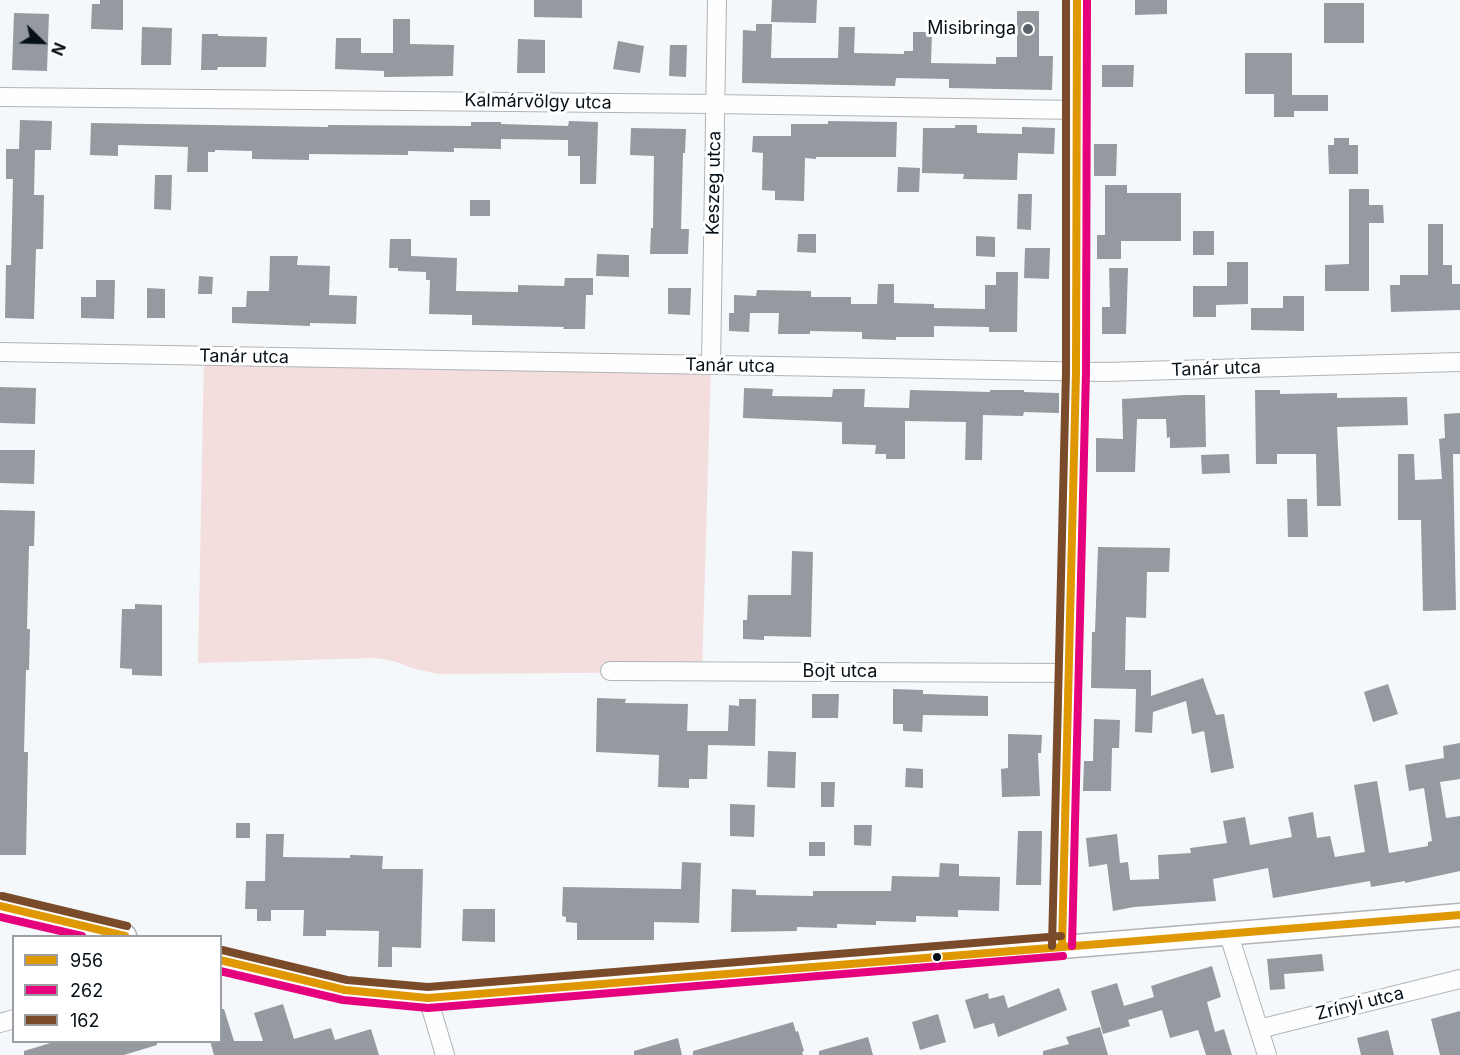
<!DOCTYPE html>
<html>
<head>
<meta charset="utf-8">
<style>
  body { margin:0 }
  #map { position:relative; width:1460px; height:1055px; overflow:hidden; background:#f5f8fa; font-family:Inter,sans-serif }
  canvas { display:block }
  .legend { position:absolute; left:12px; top:935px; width:210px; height:108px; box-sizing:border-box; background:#fff; border:2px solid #9b9fa3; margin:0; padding:8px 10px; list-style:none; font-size:18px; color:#061018 }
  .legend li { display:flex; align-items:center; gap:12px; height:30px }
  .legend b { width:30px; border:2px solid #9b9fa3 }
  .north { position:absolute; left:12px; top:12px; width:60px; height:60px; -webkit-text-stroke:4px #fff; paint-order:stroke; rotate:113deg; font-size:16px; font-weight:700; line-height:24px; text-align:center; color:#061018 }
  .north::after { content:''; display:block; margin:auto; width:21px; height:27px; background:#061018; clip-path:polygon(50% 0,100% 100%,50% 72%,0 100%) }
</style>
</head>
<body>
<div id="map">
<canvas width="1460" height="1055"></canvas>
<ul class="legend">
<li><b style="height:8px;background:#df9702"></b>956</li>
<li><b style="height:8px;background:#e5007d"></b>262</li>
<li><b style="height:8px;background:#7a4b2a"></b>162</li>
</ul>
<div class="north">N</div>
</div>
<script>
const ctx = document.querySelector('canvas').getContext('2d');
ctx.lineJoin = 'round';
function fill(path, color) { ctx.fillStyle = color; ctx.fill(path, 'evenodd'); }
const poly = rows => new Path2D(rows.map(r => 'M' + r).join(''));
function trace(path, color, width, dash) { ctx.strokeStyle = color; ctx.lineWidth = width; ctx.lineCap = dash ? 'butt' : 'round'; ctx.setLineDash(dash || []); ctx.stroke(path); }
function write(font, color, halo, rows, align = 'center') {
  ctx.font = font + ' Inter,sans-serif'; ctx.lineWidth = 6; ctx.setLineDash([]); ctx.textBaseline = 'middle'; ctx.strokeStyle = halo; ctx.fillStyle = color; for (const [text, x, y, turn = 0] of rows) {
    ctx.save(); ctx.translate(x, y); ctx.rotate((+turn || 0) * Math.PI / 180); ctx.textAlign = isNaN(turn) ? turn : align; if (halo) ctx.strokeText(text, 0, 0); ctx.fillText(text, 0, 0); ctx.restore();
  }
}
fill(poly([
  [204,356,711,365,702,672,439,674,415,669,393,661,375,658,198,663]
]), '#f3dddd');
fill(poly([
  [100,0,123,0,123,30,91,29,92,4,100,4],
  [534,0,582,0,582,18,534,17],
  [772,0,817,0,816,23,771,22],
  [1135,0,1167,0,1167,14,1135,15],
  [1324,3,1364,3,1364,43,1324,43],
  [1017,11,1039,11,1039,56,1053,56,1052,90,949,88,949,79,896,78,895,86,742,83,743,30,756,31,756,24,772,24,771,58,838,58,839,27,855,27,854,53,904,54,904,51,913,51,913,32,932,32,931,63,996,64,996,57,1017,57],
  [14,13,49,14,47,71,12,70],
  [393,19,410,19,410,44,454,45,453,76,384,77,384,71,335,69,336,38,361,38,361,53,393,53],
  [142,27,172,28,171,65,141,65],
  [202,34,218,34,218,36,267,37,266,67,218,67,217,70,201,70],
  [518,39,545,40,545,73,517,73],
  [618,41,644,46,640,73,613,69],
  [670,45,687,45,686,77,669,76],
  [1245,53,1292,53,1292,95,1328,95,1328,111,1294,111,1294,117,1274,117,1274,94,1245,94],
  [1102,65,1134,65,1133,87,1102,87],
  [20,120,52,121,51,150,35,150,34,195,44,195,43,249,36,249,34,319,5,318,6,265,11,265,13,179,6,179,6,149,19,149],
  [569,121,598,122,596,184,580,184,580,156,568,156,568,140,501,139,501,149,454,148,454,152,408,151,408,155,309,154,309,160,252,159,252,151,215,150,215,152,208,152,208,172,187,172,188,147,118,145,118,156,90,155,91,123,328,127,328,125,471,126,471,122,501,122,501,124,568,126],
  [828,121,897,122,896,157,816,157,816,159,805,158,804,201,775,200,775,191,762,190,763,153,752,152,753,136,791,136,791,124,828,124],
  [955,125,977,125,977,133,1022,134,1022,127,1055,128,1054,154,1018,153,1017,180,963,179,964,174,922,173,923,128,955,128],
  [631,128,686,129,685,153,683,153,681,229,689,229,688,254,650,254,651,228,653,228,654,156,630,155],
  [1334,138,1349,138,1349,145,1358,145,1358,174,1329,174,1328,145,1334,145],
  [1094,144,1117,144,1116,176,1094,176],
  [898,167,920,168,919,192,897,192],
  [155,175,172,175,171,210,154,209],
  [1105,185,1127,185,1127,193,1181,193,1181,241,1121,241,1121,259,1097,259,1097,235,1105,235],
  [1349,189,1369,189,1369,205,1383,205,1384,223,1369,223,1369,291,1325,291,1325,265,1349,264],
  [1018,194,1032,194,1031,230,1017,229],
  [470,200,490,200,490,216,470,216],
  [1428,224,1443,224,1443,265,1452,265,1452,284,1460,284,1460,310,1391,312,1390,285,1400,285,1400,275,1428,275],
  [1193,231,1214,231,1214,255,1193,255],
  [798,234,816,234,816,253,797,252],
  [976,236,995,237,995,257,976,256],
  [390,239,411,239,411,256,457,258,456,291,518,292,518,285,564,286,565,278,593,278,593,295,586,295,585,329,563,329,564,327,472,325,472,315,429,314,430,280,426,280,426,272,398,271,398,268,389,268],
  [1025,248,1050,248,1049,279,1024,278],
  [597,254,629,255,629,277,596,276],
  [270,256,298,256,297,265,330,266,329,295,357,296,356,324,310,323,310,326,232,323,232,307,246,307,247,291,269,291],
  [1227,262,1248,262,1248,304,1216,305,1216,317,1193,317,1193,286,1227,286],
  [1109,268,1128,268,1126,334,1102,334,1102,307,1110,307],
  [996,272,1018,272,1017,332,989,332,989,327,934,326,934,337,896,337,896,340,862,339,862,332,810,331,810,334,778,334,779,313,750,313,749,332,729,331,729,313,734,313,734,295,756,296,757,290,811,291,811,297,851,297,851,304,877,304,878,284,894,284,894,303,934,304,934,308,985,309,985,285,996,285],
  [199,276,213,277,212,294,198,294],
  [96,280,115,280,114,319,81,318,81,297,96,297],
  [147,288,165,289,165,318,147,318],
  [668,288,691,288,690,315,668,314],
  [1283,296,1304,296,1304,331,1251,330,1251,308,1283,308],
  [0,387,36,388,35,424,0,423],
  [744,388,773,389,772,396,832,397,833,389,865,389,864,407,909,408,910,390,990,392,990,390,1024,390,1024,392,1059,393,1059,413,1024,412,1023,416,983,415,982,460,965,460,966,422,905,421,905,459,886,459,886,454,875,454,876,445,842,444,842,422,743,418],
  [1255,390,1280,390,1280,394,1337,393,1337,398,1407,397,1408,425,1337,427,1341,506,1317,506,1316,454,1277,454,1277,464,1256,464],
  [1184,395,1205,395,1206,447,1170,448,1170,437,1167,438,1166,419,1137,419,1135,472,1096,472,1096,438,1123,439,1122,399],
  [1460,413,1460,454,1453,454,1456,610,1423,611,1421,520,1398,520,1398,454,1414,454,1415,480,1442,479,1439,439,1445,438,1444,414],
  [0,450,35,450,34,484,0,483],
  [1229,454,1230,473,1202,474,1201,455],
  [1287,499,1307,499,1308,537,1288,537],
  [0,510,35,511,34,546,29,546,27,629,30,629,29,670,26,670,24,752,28,752,26,855,0,855],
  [1098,547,1170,548,1169,572,1147,572,1146,618,1126,617,1125,670,1151,670,1151,696,1203,678,1216,715,1224,714,1234,768,1211,773,1204,731,1192,734,1186,701,1153,712,1152,733,1135,732,1136,689,1091,688,1092,632,1095,632],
  [792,551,813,552,811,637,764,636,764,640,743,639,743,620,747,620,748,595,791,595],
  [135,604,162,605,162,676,132,675,132,669,120,668,122,609,135,609],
  [1388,684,1398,714,1373,722,1364,692],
  [893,689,923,690,923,694,988,696,988,716,923,715,922,732,903,731,903,724,893,724],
  [812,694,839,694,838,718,812,718],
  [597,698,626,699,625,703,688,704,687,731,728,731,729,705,739,706,739,699,756,699,755,746,708,745,707,779,689,779,689,788,658,787,659,755,596,752],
  [1094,719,1120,720,1119,748,1112,748,1111,791,1083,791,1084,761,1093,761],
  [1008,734,1042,735,1041,753,1038,753,1040,796,1002,797,1001,769,1008,768],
  [1460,743,1460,779,1440,782,1446,818,1460,816,1460,871,1405,883,1405,881,1371,887,1370,881,1273,898,1268,868,1213,879,1216,901,1134,907,1113,911,1107,864,1089,867,1086,838,1117,834,1120,863,1128,862,1130,880,1159,879,1158,855,1191,853,1190,848,1227,843,1223,821,1245,817,1250,845,1292,837,1288,817,1313,812,1317,838,1330,836,1335,857,1365,852,1354,785,1377,781,1389,853,1428,846,1428,842,1432,841,1424,788,1409,791,1405,765,1444,758,1443,746],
  [768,751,796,752,795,788,767,787],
  [906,768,923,769,923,788,905,787],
  [821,782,835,782,834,807,821,807],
  [730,804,755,805,754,837,730,836],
  [236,823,250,823,250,838,236,838],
  [854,825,872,825,871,846,854,845],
  [1018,831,1042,831,1041,885,1016,885],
  [266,834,284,834,283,857,350,858,350,855,383,856,382,869,423,869,421,948,392,947,392,967,378,967,379,931,326,930,326,936,303,936,304,910,271,910,271,921,257,921,257,909,245,909,246,881,265,881],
  [809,842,825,842,825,856,809,856],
  [682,862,701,863,699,923,654,922,654,940,577,940,577,923,566,922,566,917,562,916,563,887,681,889],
  [940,863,959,864,959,876,1000,877,999,911,958,910,958,917,916,916,916,922,876,921,876,925,837,924,837,928,797,927,797,931,731,932,732,889,756,890,756,895,813,896,813,891,891,891,892,876,939,877],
  [463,909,495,909,495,942,462,941],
  [1322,954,1324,971,1284,974,1285,989,1270,990,1267,959],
  [1212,966,1221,997,1207,1002,1215,1032,1224,1029,1232,1055,1206,1055,1198,1030,1170,1038,1162,1010,1128,1020,1130,1026,1103,1034,1091,991,1117,983,1124,1006,1154,997,1151,986],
  [1059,988,1067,1010,998,1037,994,1023,974,1029,965,1000,988,993,989,999,1004,995,1008,1008],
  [283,1004,294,1039,331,1028,335,1040,371,1029,379,1055,214,1055,210,1041,220,1041,220,1009,224,1009,234,1041,263,1041,254,1013],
  [1460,1011,1460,1055,1440,1055,1431,1019],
  [938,1014,946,1042,920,1050,912,1022],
  [793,1022,796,1032,798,1031,804,1051,802,1052,803,1055,693,1055,693,1051],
  [1100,1027,1108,1055,1043,1055,1043,1051,1069,1044,1066,1037],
  [1388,1030,1394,1055,1361,1055,1357,1038],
  [868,1037,873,1055,819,1055,819,1051],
  [678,1038,682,1055,634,1055,634,1051],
  [57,1041,157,1041,157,1045,124,1055,24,1055,24,1051]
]), '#949a9f');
const minor = poly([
  [0,97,715,104,1076,110],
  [0,352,1105,372,1460,362],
  [711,365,717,0],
  [610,671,1069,673],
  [1229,935,1267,1055],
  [1062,946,1076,372,1077,0],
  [428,998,445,1055],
  [0,1023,14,1019],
  [1259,1029,1460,979]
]);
const major = poly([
  [0,906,125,936],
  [220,960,345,990,428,998,1460,915]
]);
trace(minor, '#aeb4b9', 20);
trace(major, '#aeb4b9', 25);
trace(minor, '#fefefe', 18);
trace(major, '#fefefe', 22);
trace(poly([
  [0,906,125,936],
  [1062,946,1076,372,1077,0],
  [220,960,345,990,428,998,1460,915]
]), '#df9702', 8);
trace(poly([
  [0,917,82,936],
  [1072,946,1086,372,1087,0],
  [220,971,343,1000,428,1008,1063,956]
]), '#e5007d', 8);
trace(poly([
  [2,896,127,926],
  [1052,946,1066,372,1066,0],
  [222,950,347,980,428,987,1061,936]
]), '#7a4b2a', 8);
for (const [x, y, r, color] of [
  [1028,29,6,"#5a6167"],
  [937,957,5,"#061018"]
]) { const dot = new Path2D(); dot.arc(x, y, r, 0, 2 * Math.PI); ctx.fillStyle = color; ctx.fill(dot); trace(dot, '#fff', 2); }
write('18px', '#061018', '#fff', [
  ["Misibringa",1016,29]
], 'right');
write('18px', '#061018', '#fff', [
  ["Kalmárvölgy utca",538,102,1],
  ["Keszeg utca",714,183,-89],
  ["Tanár utca",244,357,1],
  ["Tanár utca",730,366,1],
  ["Tanár utca",1216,369,-2],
  ["Bojt utca",840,672],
  ["Zrínyi utca",1360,1004,-14]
]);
</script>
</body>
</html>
